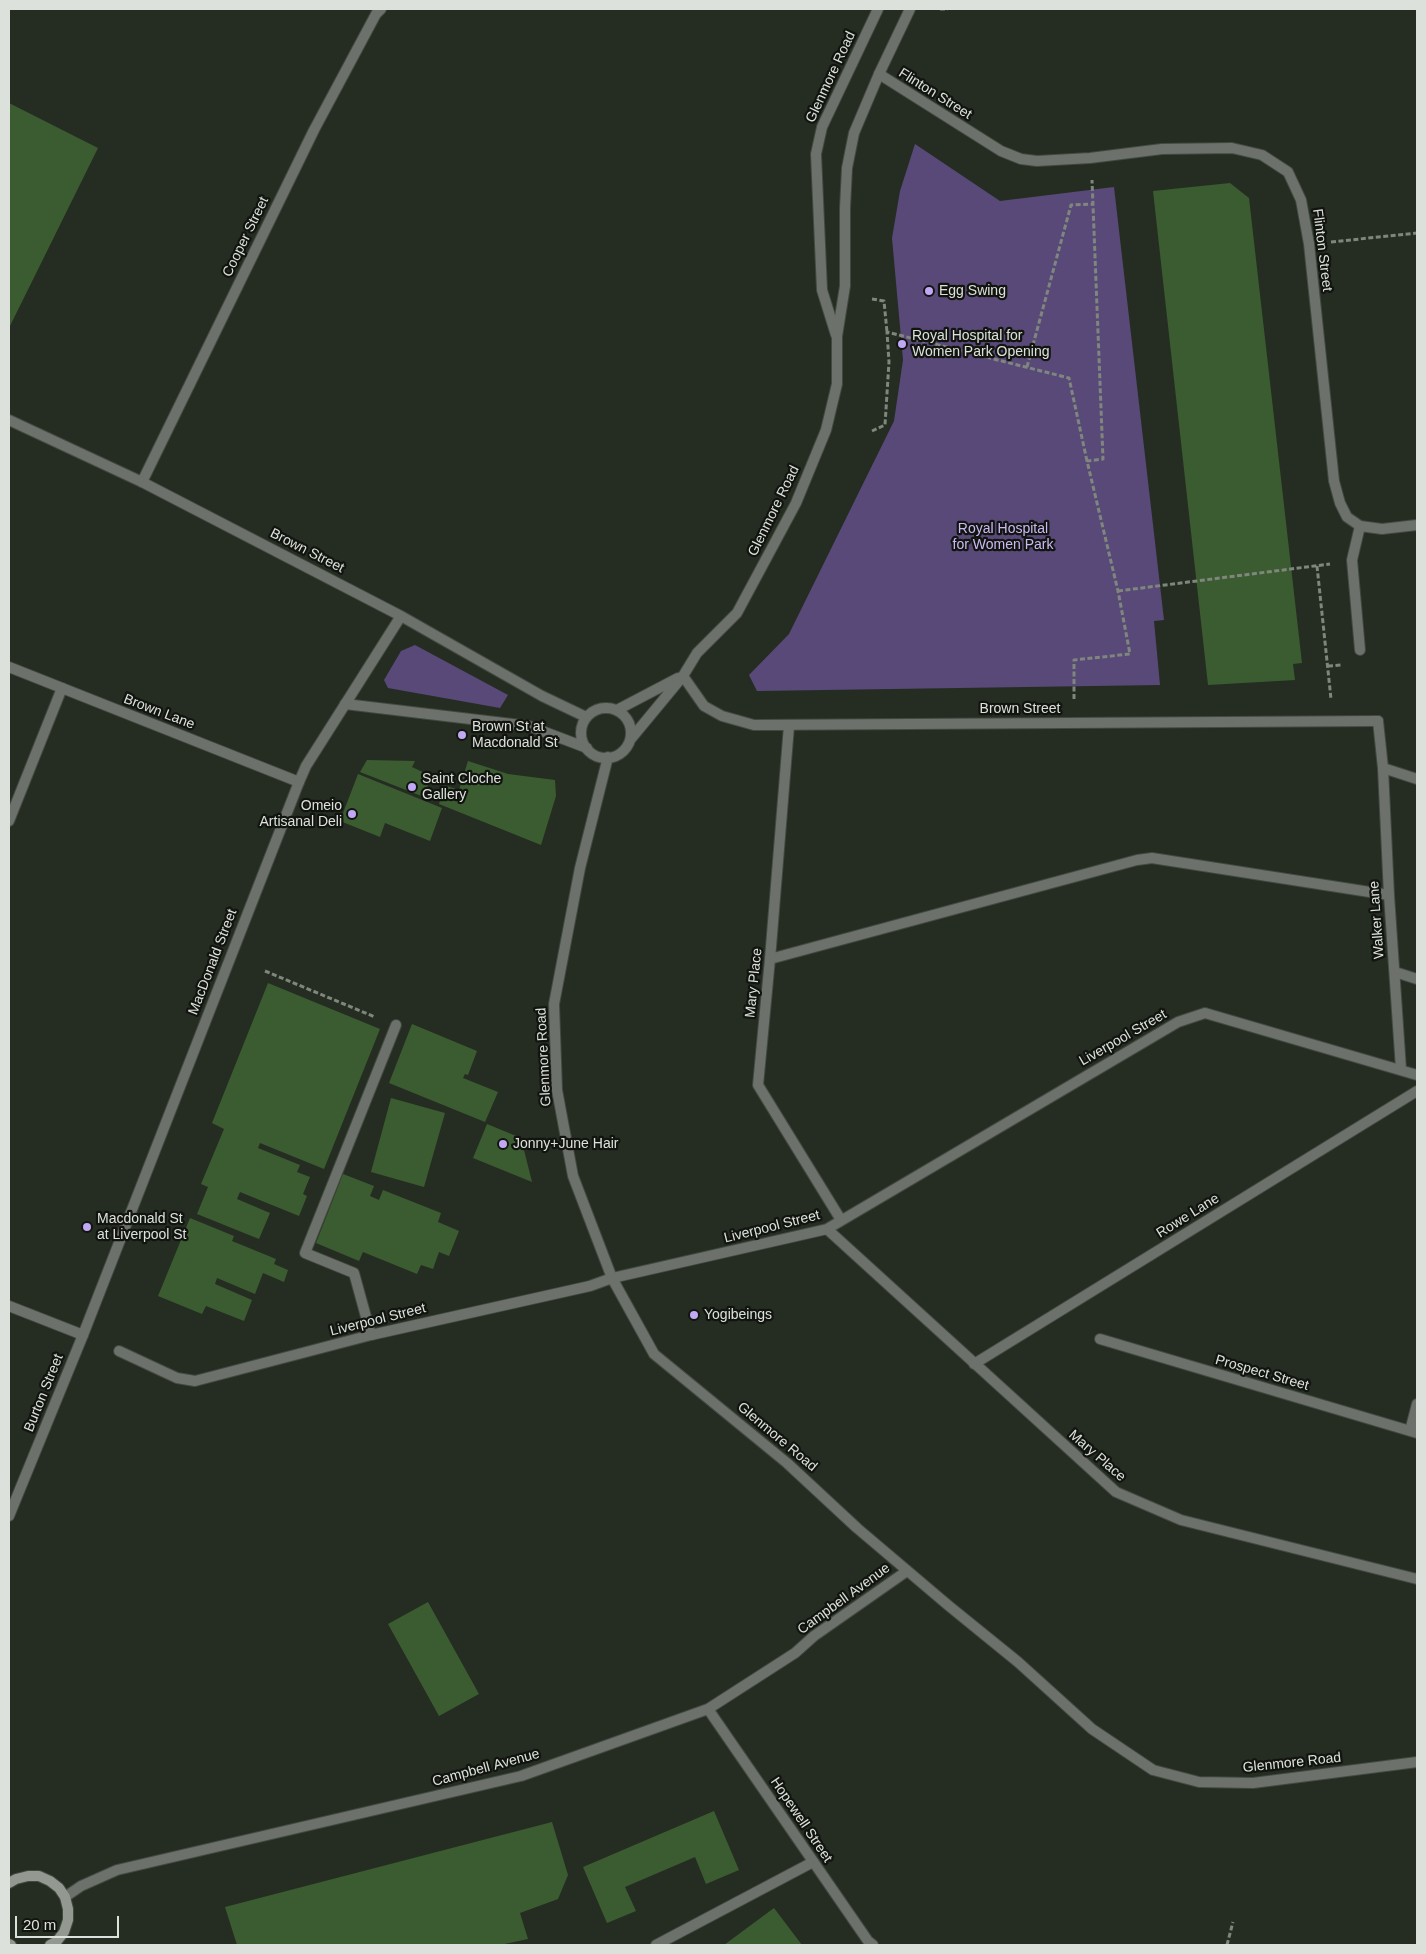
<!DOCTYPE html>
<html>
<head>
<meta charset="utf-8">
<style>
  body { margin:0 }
  #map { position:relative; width:1426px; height:1954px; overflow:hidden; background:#252d22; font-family:Arial,sans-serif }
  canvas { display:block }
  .frame { position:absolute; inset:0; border:10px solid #dce2db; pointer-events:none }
  .scale { position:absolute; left:15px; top:1916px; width:104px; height:22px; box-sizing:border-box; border:2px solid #dce2db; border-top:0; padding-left:6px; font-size:15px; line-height:18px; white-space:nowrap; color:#dce2db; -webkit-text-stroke:4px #11140f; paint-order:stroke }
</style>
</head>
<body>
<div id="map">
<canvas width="1426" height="1954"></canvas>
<div class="frame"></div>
<div class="scale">20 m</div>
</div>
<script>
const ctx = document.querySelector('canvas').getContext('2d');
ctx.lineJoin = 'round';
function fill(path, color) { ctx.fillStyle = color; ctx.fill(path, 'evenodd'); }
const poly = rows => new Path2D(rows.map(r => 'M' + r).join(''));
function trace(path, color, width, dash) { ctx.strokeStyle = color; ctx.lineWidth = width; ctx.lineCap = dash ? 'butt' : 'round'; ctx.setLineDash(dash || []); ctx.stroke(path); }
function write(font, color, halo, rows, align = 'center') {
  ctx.font = font + ' Arial,sans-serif'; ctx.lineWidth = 4.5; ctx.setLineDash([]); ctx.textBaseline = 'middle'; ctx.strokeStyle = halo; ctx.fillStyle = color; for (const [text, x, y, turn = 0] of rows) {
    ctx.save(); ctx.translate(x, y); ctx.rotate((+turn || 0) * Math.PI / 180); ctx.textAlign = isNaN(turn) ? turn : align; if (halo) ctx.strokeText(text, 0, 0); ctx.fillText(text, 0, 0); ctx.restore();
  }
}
fill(poly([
  [915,144,1000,201,1114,187,1164,620,1154,621,1160,685,757,691,749,675,789,634,894,421,903,360,892,238,900,191],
  [415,645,508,695,500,708,388,688,384,680,401,651]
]), '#594978');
fill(poly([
  [9,103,98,148,9,328],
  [1230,183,1249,198,1302,663,1293,664,1295,680,1208,685,1153,191],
  [367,760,415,761,412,767,431,776,424,797,360,772],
  [468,761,508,774,555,780,556,796,541,845,439,804,444,785,459,790],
  [358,774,442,808,430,841,385,823,380,837,340,821],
  [268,983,380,1029,324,1169,260,1143,258,1148,300,1165,297,1172,310,1177,303,1194,307,1196,299,1216,240,1192,237,1199,270,1213,259,1239,197,1214,208,1187,201,1184,224,1129,212,1123],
  [412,1024,477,1051,468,1075,465,1074,463,1078,498,1092,485,1122,389,1083],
  [391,1098,445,1113,424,1187,371,1172],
  [487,1124,521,1138,532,1182,473,1158],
  [343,1174,374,1186,370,1196,379,1200,383,1190,441,1213,438,1222,459,1231,449,1256,439,1252,433,1269,421,1265,417,1274,363,1252,359,1261,316,1243],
  [190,1218,234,1236,232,1241,276,1259,274,1264,288,1270,284,1282,263,1273,255,1294,217,1278,215,1284,252,1300,244,1321,206,1306,202,1314,158,1296],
  [428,1602,479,1694,439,1716,388,1624],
  [714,1811,739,1870,706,1884,695,1857,625,1887,636,1911,607,1923,583,1867],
  [552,1822,568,1875,558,1899,520,1913,528,1939,500,1945,237,1945,225,1907],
  [774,1908,802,1945,724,1945]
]), '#3b5c30');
const service = poly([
  [1360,650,1352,560,1360,526],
  [9,667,299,782],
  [1378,721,1383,768,1389,895,1401,1069],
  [770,959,1137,860,1152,858,1389,895],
  [1395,972,1417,979],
  [371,1335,354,1273,305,1253,396,1025],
  [974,1364,1417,1091],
  [656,1945,813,1862]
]);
const minor = poly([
  [879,74,1001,151,1021,159,1037,161,1090,158,1162,149,1232,148,1262,155,1288,172,1301,200,1309,244,1334,481,1340,503,1347,517,1360,526,1382,529,1417,525],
  [142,482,314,130,376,14,381,9],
  [683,676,704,706,722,716,754,725,1378,721],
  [345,704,529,726,587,748],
  [789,726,770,959,758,1085,841,1220],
  [1383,768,1417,779],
  [9,821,62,688],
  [827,1229,1116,1492,1181,1520,1417,1579],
  [9,1306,83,1335],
  [1100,1339,1417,1433],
  [119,1351,177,1378,195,1381,371,1335,590,1286,612,1278,827,1229,1178,1022,1205,1013,1417,1075],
  [1410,1431,1417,1404],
  [708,1709,868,1941,873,1945],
  [65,1897,81,1886,117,1870,521,1776,708,1709,795,1653,814,1636,907,1571]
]);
const tertiary = poly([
  [836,335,822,290,816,154,822,127,878,9],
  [9,420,142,482,401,616,542,696,586,717],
  '581 733a25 25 0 1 1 50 0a25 25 0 1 1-50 0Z',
  [617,710,678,678],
  [630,740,683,676,697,653,737,613,796,503,826,430,837,384,837,336,845,286,845,208,847,168,854,133,879,74,910,9],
  [608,757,580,868,554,1004,557,1090,573,1176,612,1278,654,1354,787,1463,857,1528,949,1606,1018,1662,1092,1729,1153,1770,1199,1782,1253,1783,1417,1762],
  [9,1516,83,1335,299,782,306,766,401,616]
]);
const secondary = poly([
  [9,1883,16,1879,28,1876,39,1876,50,1881,59,1888,65,1897,68,1909,68,1920,64,1932,57,1941,50,1945],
  [9,1944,11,1945]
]);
trace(service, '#424a40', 12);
trace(minor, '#424a40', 12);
trace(tertiary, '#424a40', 12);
trace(secondary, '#424a40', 12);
trace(poly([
  [940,9,948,9],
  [1331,242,1417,233],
  [872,299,884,301,887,332],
  [1027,367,1071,205,1094,204],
  [872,431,885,425,889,362,887,332,1069,378,1087,461],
  [1317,566,1331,699],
  [1118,591,1330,564],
  [1328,666,1342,665],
  [1074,699,1074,660,1130,654,1118,591,1087,461,1103,459,1092,180],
  [265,971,375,1017],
  [1227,1945,1233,1922]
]), '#7f867d', 3, [5, 2.5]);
trace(service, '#6d716c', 10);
trace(minor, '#6d716c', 10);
trace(tertiary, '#6d716c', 10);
trace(secondary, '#939990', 10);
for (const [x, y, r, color] of [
  [929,291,5,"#c0a8f4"],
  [902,344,5,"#c0a8f4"],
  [462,735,5,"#c0a8f4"],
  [412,787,5,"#c0a8f4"],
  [352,814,5,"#c0a8f4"],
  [503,1144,5,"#c0a8f4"],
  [87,1227,5,"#c0a8f4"],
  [694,1315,5,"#c0a8f4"]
]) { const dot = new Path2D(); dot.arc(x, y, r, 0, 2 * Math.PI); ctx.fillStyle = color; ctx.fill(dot); trace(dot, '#11140f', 2); }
write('14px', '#dce2db', '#11140f', [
  ["Glenmore Road",831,77,-65],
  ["Flinton Street",935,94,32],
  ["Cooper Street",246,237,-64],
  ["Flinton Street",1322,250,83],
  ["Glenmore Road",774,511,-64],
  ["Brown Street",307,551,27],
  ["Brown Street",1020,709],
  ["Brown Lane",159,712,21],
  ["Walker Lane",1377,920,-94],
  ["MacDonald Street",213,962,-69],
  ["Mary Place",754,983,-84],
  ["Liverpool Street",1123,1038,-30],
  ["Glenmore Road",544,1057,-93],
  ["Rowe Lane",1188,1216,-32],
  ["Liverpool Street",772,1227,-14],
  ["Liverpool Street",378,1320,-14],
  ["Prospect Street",1262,1373,16],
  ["Burton Street",44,1393,-68],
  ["Glenmore Road",777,1437,40],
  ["Mary Place",1097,1456,41],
  ["Campbell Avenue",844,1599,-36],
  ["Glenmore Road",1292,1763,-6],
  ["Campbell Avenue",486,1768,-15],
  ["Hopewell Street",801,1820,56]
]);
write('14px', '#dce2db', '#11140f', [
  ["Egg Swing",939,291],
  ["Royal Hospital for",912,336],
  ["Women Park Opening",912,352],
  ["Brown St at",472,727],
  ["Macdonald St",472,743],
  ["Saint Cloche",422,779],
  ["Gallery",422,795],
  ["Omeio",342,806,"right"],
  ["Artisanal Deli",342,822,"right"],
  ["Jonny+June Hair",513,1144],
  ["Macdonald St",97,1219],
  ["at Liverpool St",97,1235],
  ["Yogibeings",704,1315]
], 'left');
write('14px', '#cbb9f6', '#11140f', [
  ["Royal Hospital",1003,529],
  ["for Women Park",1003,545]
]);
</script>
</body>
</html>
